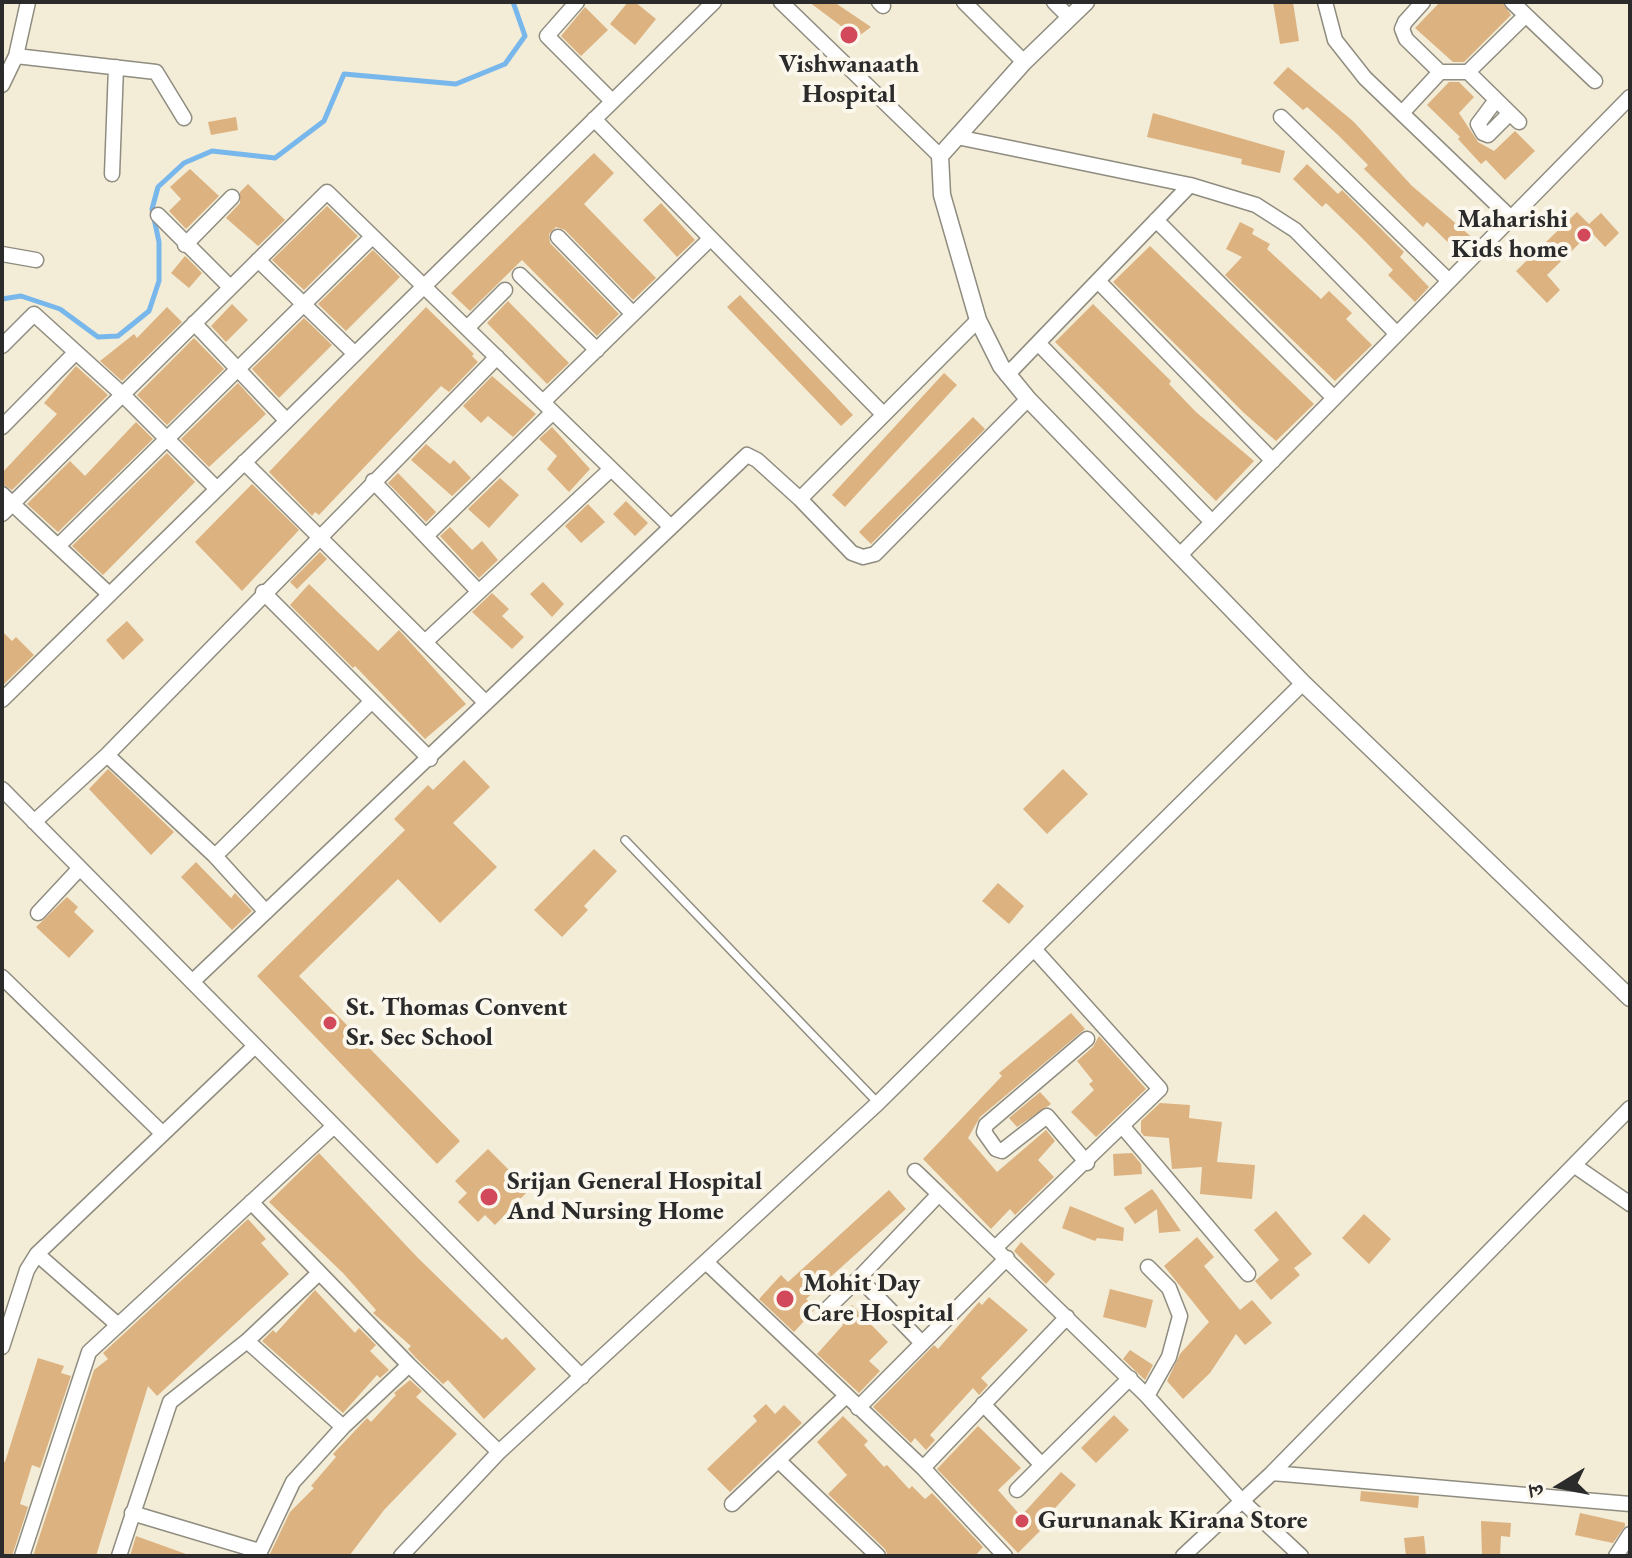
<!DOCTYPE html>
<html>
<head>
<meta charset="utf-8">
<style>
  body { margin:0 }
  #map { position:relative; width:1632px; height:1558px; overflow:hidden; background:#f3ecd6; font-family:"EB Garamond","Noto Serif Devanagari",serif }
  canvas { display:block }
  .frame { position:absolute; inset:0; border:4px solid #2b2b2b; pointer-events:none }
  .north { position:absolute; left:1520px; top:1446px; width:80px; height:80px; -webkit-text-stroke:6px #fbf7ec; paint-order:stroke; rotate:260deg; font-size:22px; font-weight:700; line-height:32px; text-align:center; color:#2b2b2b }
  .north::after { content:''; display:block; margin:auto; width:28px; height:36px; background:#2b2b2b; clip-path:polygon(50% 0,100% 100%,50% 72%,0 100%) }
</style>
</head>
<body>
<div id="map">
<canvas width="1632" height="1558"></canvas>
<div class="frame"></div>
<div class="north">उ</div>
</div>
<script>
const ctx = document.querySelector('canvas').getContext('2d');
ctx.lineJoin = 'round';
const poly = rows => new Path2D(rows.map(r => 'M' + r).join(''));
function trace(path, color, width, dash) { ctx.strokeStyle = color; ctx.lineWidth = width; ctx.lineCap = dash ? 'butt' : 'round'; ctx.setLineDash(dash || []); ctx.stroke(path); }
function fill(path, color) { ctx.fillStyle = color; ctx.fill(path, 'evenodd'); }
function write(font, color, halo, rows, align = 'center') {
  ctx.font = font + ' "EB Garamond",serif'; ctx.lineWidth = 8; ctx.setLineDash([]); ctx.textBaseline = 'middle'; ctx.strokeStyle = halo; ctx.fillStyle = color; for (const [text, x, y, turn = 0] of rows) {
    ctx.save(); ctx.translate(x, y); ctx.rotate((+turn || 0) * Math.PI / 180); ctx.textAlign = isNaN(turn) ? turn : align; if (halo) ctx.strokeText(text, 0, 0); ctx.fillText(text, 0, 0); ctx.restore();
  }
}
trace(poly([
  [2,299,21,296,60,309,98,337,118,336,149,311,159,281,159,242,152,209,158,187,184,163,212,151,275,158,324,121,344,74,456,84,505,64,525,36,513,2]
]), '#78b7eb', 5);
fill(poly([
  [628,2,635,2,656,19,635,45,610,24],
  [809,2,834,2,871,27,852,41,841,26],
  [1273,2,1293,2,1299,41,1280,44],
  [1440,2,1502,2,1511,15,1464,62,1453,62,1415,28],
  [585,7,608,30,581,56,561,36],
  [1288,67,1354,122,1411,185,1474,239,1460,254,1427,222,1423,227,1364,169,1368,165,1338,135,1307,107,1303,110,1273,83],
  [1449,82,1459,82,1474,97,1459,113,1478,142,1494,151,1515,131,1535,151,1505,180,1486,160,1481,164,1458,139,1460,137,1427,105],
  [1153,113,1285,151,1280,173,1241,164,1242,159,1147,137],
  [236,117,238,130,211,135,208,122],
  [594,153,614,173,584,204,656,278,633,300,565,230,556,227,549,234,550,243,619,314,597,336,522,260,470,311,451,293],
  [1307,164,1338,194,1342,190,1404,252,1400,257,1429,287,1415,302,1388,275,1393,270,1362,238,1326,203,1322,207,1293,179],
  [190,169,219,196,186,229,169,211,181,199,170,187],
  [248,184,285,220,258,246,226,218,240,203,240,192],
  [661,203,695,240,677,257,643,220],
  [327,206,358,236,304,290,272,260],
  [1577,212,1589,224,1601,213,1619,233,1605,247,1591,232,1547,275,1560,290,1547,303,1516,271],
  [1240,222,1254,229,1252,234,1270,244,1267,249,1321,299,1329,291,1352,313,1346,319,1372,345,1335,381,1225,275,1242,257,1226,249],
  [1150,246,1314,404,1276,441,1244,413,1113,282],
  [373,250,400,277,346,331,318,304],
  [185,256,202,273,189,288,171,273],
  [740,295,853,415,841,426,727,307],
  [508,301,569,363,547,384,487,323],
  [232,304,248,320,226,342,211,326],
  [1093,304,1171,381,1169,384,1196,412,1254,461,1216,501,1055,342],
  [167,307,182,322,122,381,100,361,134,334,137,338],
  [426,307,474,354,472,356,478,362,449,392,441,386,319,515,315,512,312,516,269,472],
  [304,318,332,345,279,398,252,369],
  [194,338,224,369,167,425,137,395],
  [76,366,108,395,12,490,2,484,2,473,57,414,44,403],
  [944,373,957,385,845,507,832,495],
  [492,376,536,414,513,437,488,416,481,423,463,406],
  [238,383,266,414,209,467,181,439],
  [973,417,985,429,871,544,859,532],
  [136,422,153,439,58,532,27,504,70,461,85,476],
  [552,427,590,469,569,492,547,469,557,456,539,439],
  [426,444,450,464,454,460,471,478,452,496,411,460],
  [167,453,195,482,103,575,72,546],
  [398,473,436,512,426,522,388,483],
  [500,478,519,495,489,528,468,509],
  [252,484,299,530,242,591,195,542],
  [626,501,648,523,635,536,613,514],
  [588,504,605,522,581,543,565,526],
  [450,527,472,550,482,541,498,560,479,578,440,536],
  [320,552,327,559,297,589,290,582],
  [543,582,564,604,552,617,530,594],
  [309,584,378,651,399,630,466,704,425,739,355,666,353,668,290,605],
  [492,593,509,609,502,616,524,637,512,649,472,612],
  [127,621,144,640,123,660,106,640],
  [2,631,12,641,16,637,34,655,2,686],
  [464,760,490,787,453,823,497,867,440,923,398,879,299,976,460,1141,437,1164,257,976,405,830,394,819,428,785,433,790],
  [108,769,174,832,151,855,89,789],
  [1063,769,1088,794,1047,834,1023,809],
  [594,849,617,871,584,906,588,910,562,937,534,910],
  [196,862,231,898,235,893,252,911,232,930,181,877],
  [998,883,1024,906,1009,924,982,901],
  [67,897,78,907,74,912,94,931,69,958,36,927],
  [1071,1013,1085,1029,980,1117,968,1138,997,1172,1046,1130,1055,1141,1038,1160,1054,1177,1015,1215,1010,1209,991,1229,923,1159,1002,1076,999,1073],
  [1099,1036,1146,1089,1096,1137,1071,1112,1094,1090,1089,1084,1093,1081,1077,1061,1093,1047],
  [1040,1092,1051,1104,1017,1127,1009,1118],
  [1160,1103,1190,1105,1189,1118,1222,1122,1217,1162,1255,1165,1252,1199,1200,1194,1202,1167,1172,1169,1169,1138,1144,1136,1141,1132,1141,1121],
  [488,1149,529,1190,495,1225,485,1215,478,1222,458,1202,467,1193,455,1181],
  [319,1153,417,1257,502,1340,506,1337,536,1369,484,1419,448,1380,443,1384,416,1358,408,1349,411,1346,373,1313,376,1310,343,1273,269,1202],
  [1132,1153,1141,1164,1142,1174,1114,1176,1113,1154],
  [1152,1189,1156,1194,1181,1231,1159,1233,1157,1209,1135,1224,1124,1208],
  [889,1190,906,1209,806,1299,816,1308,794,1332,759,1299,781,1275,788,1282],
  [1070,1206,1124,1228,1123,1241,1097,1238,1095,1241,1062,1228],
  [1276,1211,1312,1254,1294,1268,1300,1275,1271,1300,1255,1281,1279,1260,1254,1230],
  [1364,1214,1391,1239,1369,1264,1342,1238],
  [248,1219,266,1239,261,1243,289,1274,157,1396,148,1386,96,1556,33,1556,94,1370,108,1359,103,1353],
  [1197,1237,1214,1257,1204,1266,1240,1310,1252,1300,1272,1323,1245,1345,1236,1334,1210,1373,1183,1399,1167,1381,1180,1354,1209,1322,1164,1266],
  [1021,1242,1055,1274,1046,1284,1014,1251],
  [1110,1289,1153,1300,1146,1328,1103,1317],
  [315,1290,355,1333,359,1328,376,1345,370,1351,389,1370,380,1378,377,1375,343,1413,262,1341,273,1330,276,1333],
  [989,1297,1028,1330,981,1378,988,1385,979,1395,973,1388,930,1435,935,1440,926,1450,915,1438,911,1443,873,1407,934,1345,938,1349,979,1302,982,1305],
  [852,1305,888,1342,869,1361,880,1371,859,1393,817,1354,843,1325,838,1320],
  [1130,1350,1153,1365,1145,1380,1123,1359],
  [38,1358,64,1366,61,1373,71,1376,40,1468,32,1465,20,1504,28,1507,12,1556,2,1556,2,1461,5,1462],
  [410,1380,422,1391,416,1397,457,1434,384,1510,349,1556,269,1556,290,1512,314,1488,311,1486,336,1457,333,1454,367,1418,371,1422,396,1395,394,1393],
  [766,1404,775,1414,784,1405,802,1423,730,1492,707,1469,757,1421,753,1416],
  [1114,1415,1129,1430,1096,1463,1081,1448],
  [843,1416,868,1441,864,1445,884,1467,887,1465,909,1489,912,1486,925,1499,932,1493,983,1547,975,1556,888,1556,885,1549,828,1494,847,1475,817,1442],
  [978,1426,1021,1468,998,1490,1021,1516,1061,1472,1076,1485,1037,1528,1040,1531,1018,1553,937,1469],
  [1361,1491,1419,1496,1418,1508,1360,1501],
  [1580,1513,1625,1523,1625,1526,1613,1543,1575,1535],
  [1481,1521,1511,1523,1510,1537,1501,1536,1500,1556,1482,1556],
  [136,1536,186,1554,186,1556,130,1556],
  [1424,1536,1426,1556,1406,1556,1404,1538]
]), '#dcb280');
const service = poly([
  [625,840,878,1103]
]);
const minor = poly([
  [577,2,547,36,612,101],
  [781,2,940,156],
  [879,2,883,6],
  [964,2,1024,62],
  [1054,2,1070,18],
  [1325,2,1335,40,1365,78,1511,218],
  [1423,2,1405,22,1402,29,1406,39,1440,72,1468,72,1519,122],
  [1512,2,1595,81],
  [16,56,156,72,184,118],
  [1468,72,1525,16],
  [2,85,16,56,28,2],
  [1496,100,1478,124,1483,133,1488,135,1510,113],
  [1402,113,1440,72],
  [1281,117,1449,281],
  [594,119,883,414],
  [957,137,1190,185,1256,205,1295,230,1397,334],
  [112,174,116,67],
  [158,215,230,287],
  [1156,220,1334,398],
  [558,237,633,314],
  [185,245,232,197],
  [2,254,36,260],
  [258,260,355,354],
  [520,275,597,350],
  [1098,281,1273,461],
  [194,323,286,420],
  [467,328,505,290],
  [1038,343,1212,522],
  [2,346,34,314,122,394,217,489],
  [1007,375,1190,185],
  [543,402,710,239],
  [2,427,76,352],
  [244,462,486,703],
  [373,481,478,591],
  [2,494,109,594],
  [800,499,978,320],
  [2,514,327,192,671,527],
  [426,536,553,412],
  [58,546,372,237],
  [1181,554,1630,97],
  [263,592,430,759],
  [425,642,611,469],
  [2,700,714,2],
  [107,755,215,856,266,912],
  [2,789,582,1377],
  [34,822,107,755,497,357],
  [215,856,371,702],
  [38,913,80,868],
  [2,977,162,1133],
  [192,982,747,455,757,460,800,499,852,553,863,557,875,554,1028,399],
  [1123,1127,1248,1274],
  [1087,1163,1047,1116,1002,1151,996,1149,984,1132,986,1125,1087,1039],
  [1575,1166,1630,1204],
  [915,1171,939,1194],
  [251,1202,409,1365,499,1452],
  [996,1247,1160,1089,1034,949],
  [37,1254,118,1325],
  [707,1263,923,1468,1005,1556],
  [827,1309,859,1278],
  [247,1341,343,1427],
  [921,1342,859,1278,939,1194,1147,1396,1240,1499,1301,1556],
  [2,1347,27,1270,37,1254,255,1046],
  [1147,1396,1169,1357,1180,1316,1169,1288,1148,1267],
  [983,1404,1042,1465,1130,1378],
  [858,1408,1007,1258],
  [780,1462,878,1556],
  [923,1468,1067,1317],
  [1272,1473,1630,1504],
  [1017,1490,1042,1465],
  [732,1504,846,1396],
  [132,1513,259,1551],
  [22,1556,89,1352,334,1126],
  [119,1556,170,1402,247,1341,319,1273],
  [258,1556,293,1482,343,1427,409,1365],
  [401,1556,499,1452,878,1103,1303,683],
  [1183,1556,1272,1473,1630,1108],
  [1616,1556,1630,1534]
]);
const tertiary = poly([
  [1086,2,1024,62,940,156,942,195,978,320,1001,366,1028,399,1303,683,1630,998]
]);
trace(service, '#8f8c80', 10);
trace(minor, '#8f8c80', 17);
trace(tertiary, '#8f8c80', 19);
trace(service, '#fff', 7);
trace(minor, '#fff', 14);
trace(tertiary, '#fff', 16);
for (const [x, y, r, color] of [
  [849,35,10,"#d1495b"],
  [1584,235,8,"#d1495b"],
  [330,1023,8,"#d1495b"],
  [489,1197,10,"#d1495b"],
  [785,1299,10,"#d1495b"],
  [1022,1521,8,"#d1495b"]
]) { const dot = new Path2D(); dot.arc(x, y, r, 0, 2 * Math.PI); ctx.fillStyle = color; ctx.fill(dot); trace(dot, '#fbf7ec', 3); }
write('bold 26px', '#2b2b2b', '#fbf7ec', [
  ["Vishwanaath",849,65,"center"],
  ["Hospital",849,95,"center"],
  ["Maharishi",1568,220,"right"],
  ["Kids home",1568,250,"right"],
  ["St. Thomas Convent",346,1008],
  ["Sr. Sec School",346,1038],
  ["Srijan General Hospital",507,1182],
  ["And Nursing Home",507,1212],
  ["Mohit Day",803,1284],
  ["Care Hospital",803,1314],
  ["Gurunanak Kirana Store",1038,1521]
], 'left');
</script>
</body>
</html>
